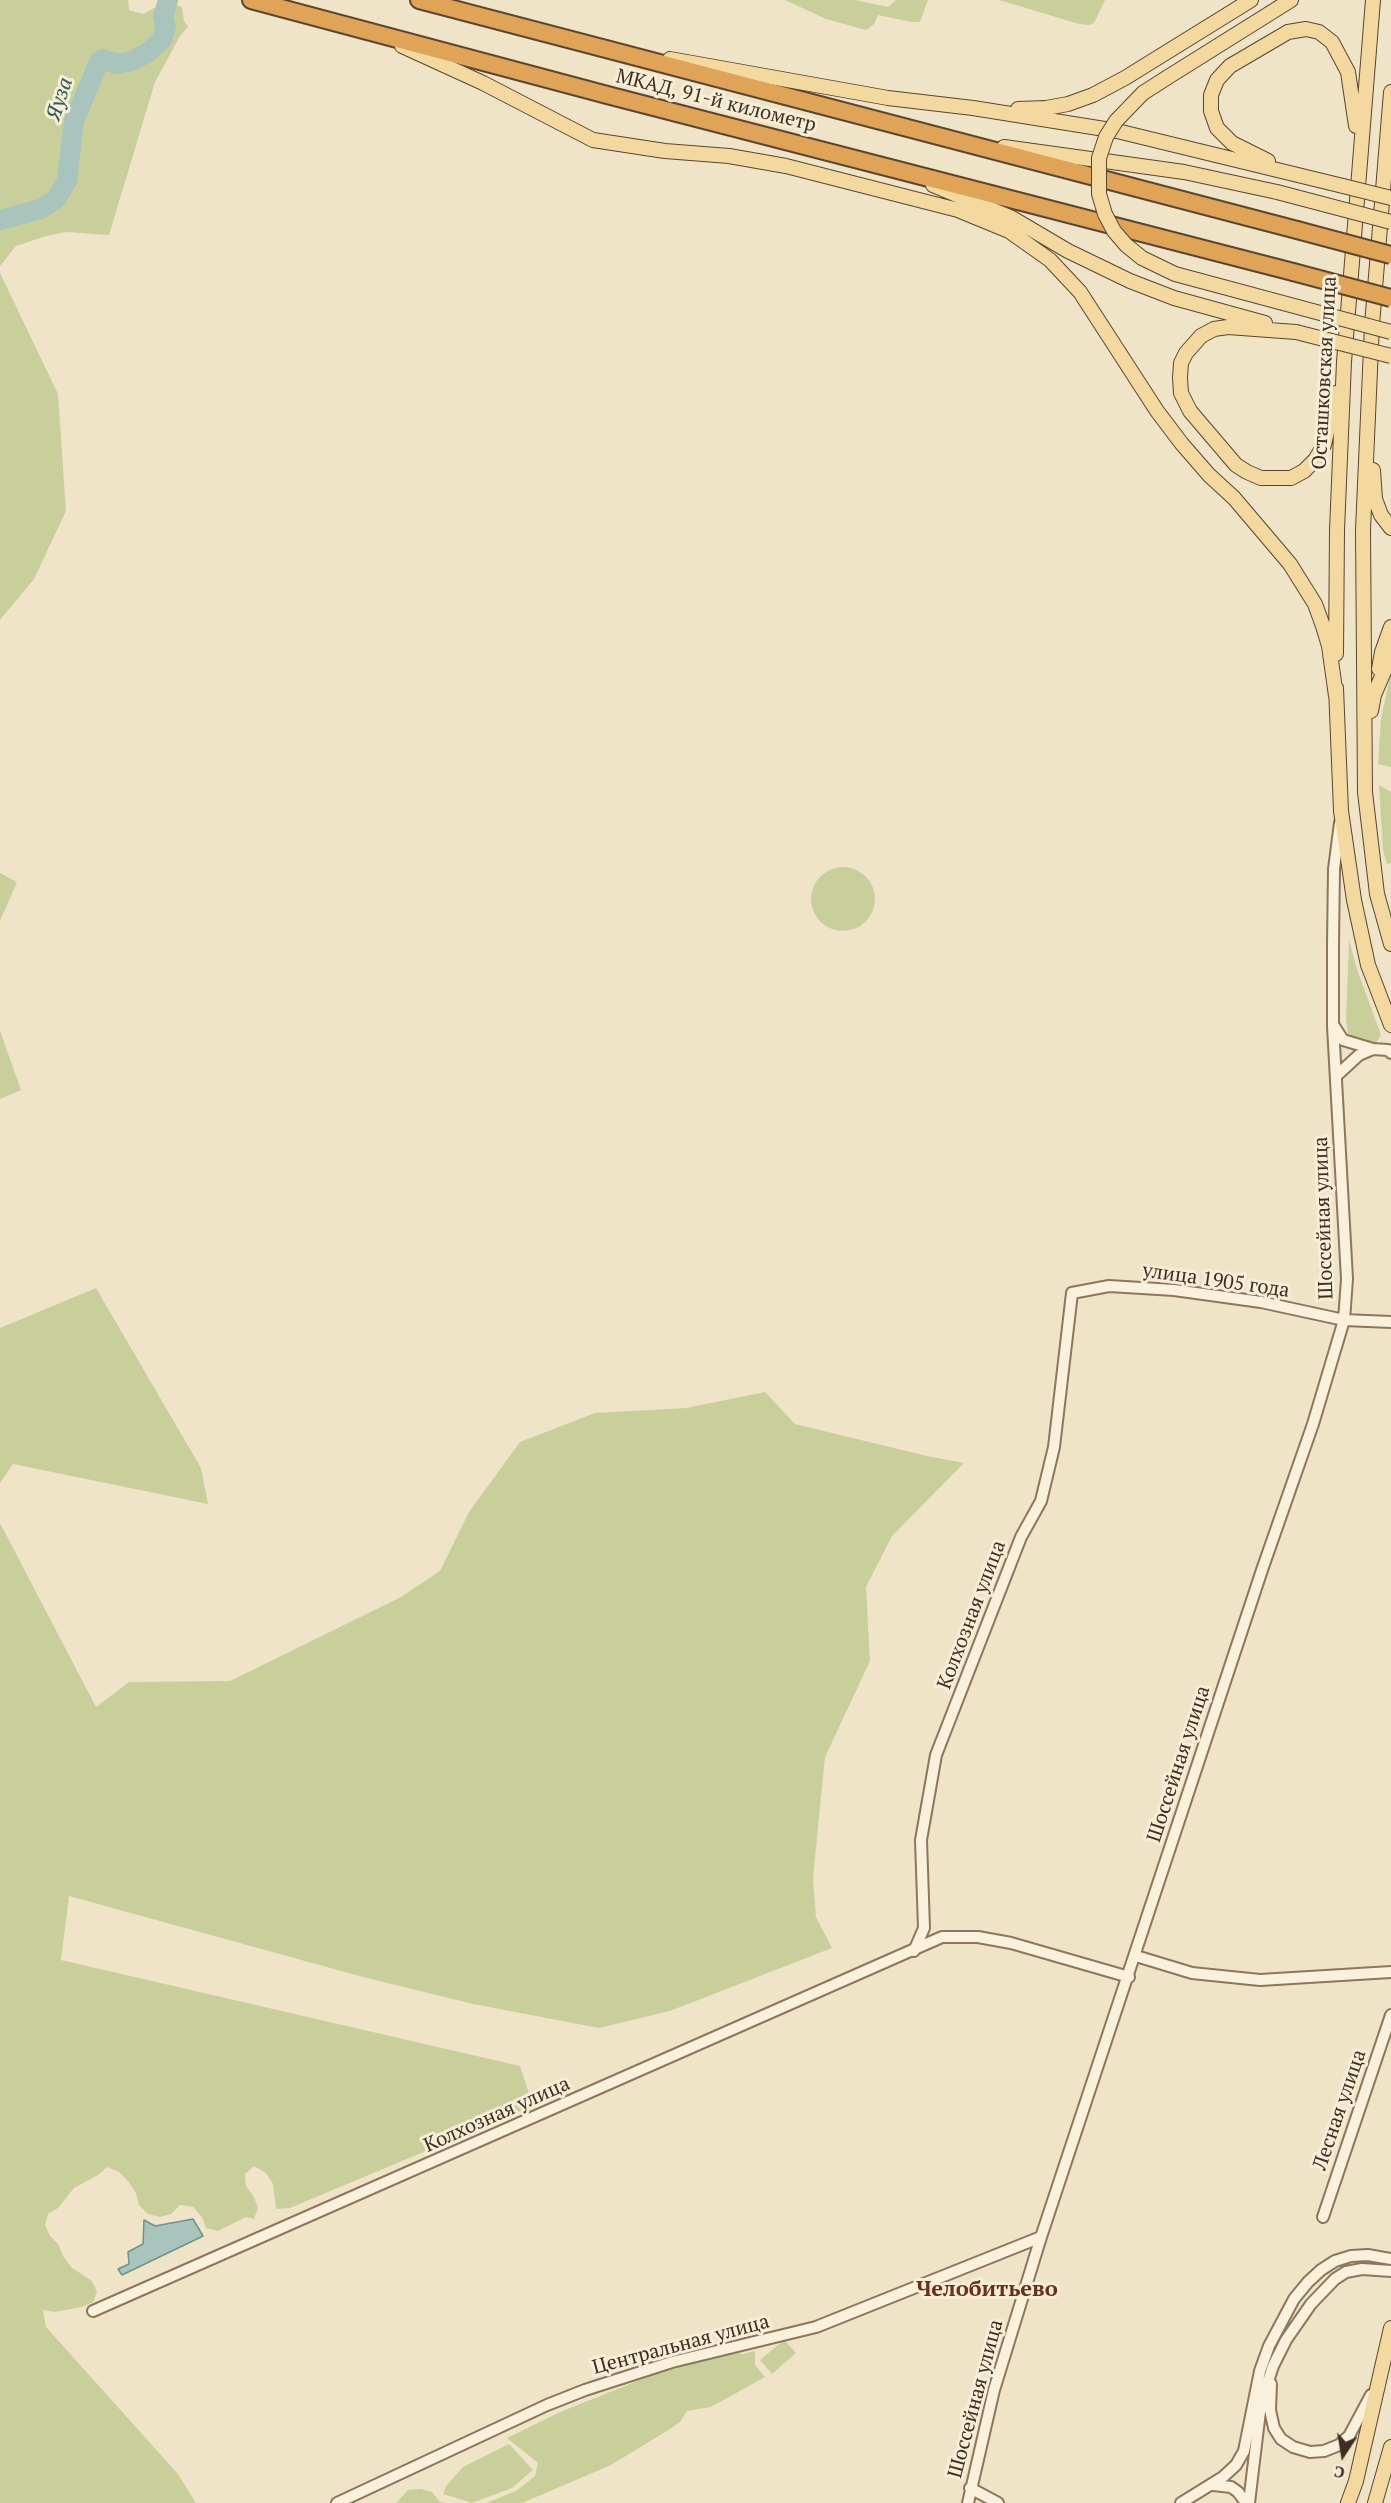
<!DOCTYPE html>
<html>
<head>
<meta charset="utf-8">
<style>
  body { margin:0 }
  #map { position:relative; width:1391px; height:2503px; overflow:hidden; background:#f0e4c8; font-family:"PT Serif",serif }
  canvas { display:block }
  .north { position:absolute; left:1313px; top:2425px; width:60px; height:60px; -webkit-text-stroke:4px #f7eed8; paint-order:stroke; rotate:192deg; font-size:16px; font-weight:700; line-height:24px; text-align:center; color:#3d2e20 }
  .north::after { content:''; display:block; margin:auto; width:21px; height:27px; background:#3d2e20; clip-path:polygon(50% 0,100% 100%,50% 72%,0 100%) }
</style>
</head>
<body>
<div id="map">
<canvas width="1391" height="2503"></canvas>
<div class="north">С</div>
</div>
<script>
const ctx = document.querySelector('canvas').getContext('2d');
ctx.lineJoin = 'round';
function fill(path, color) { ctx.fillStyle = color; ctx.fill(path, 'evenodd'); }
const poly = rows => new Path2D(rows.map(r => 'M' + r).join(''));
function trace(path, color, width, dash) { ctx.strokeStyle = color; ctx.lineWidth = width; ctx.lineCap = dash ? 'butt' : 'round'; ctx.setLineDash(dash || []); ctx.stroke(path); }
function write(font, color, halo, rows, align = 'center') {
  ctx.font = font + ' "PT Serif",serif'; ctx.lineWidth = 6; ctx.setLineDash([]); ctx.textBaseline = 'middle'; ctx.strokeStyle = halo; ctx.fillStyle = color; for (const [text, x, y, turn = 0] of rows) {
    ctx.save(); ctx.translate(x, y); ctx.rotate((+turn || 0) * Math.PI / 180); ctx.textAlign = isNaN(turn) ? turn : align; if (halo) ctx.strokeText(text, 0, 0); ctx.fillText(text, 0, 0); ctx.restore();
  }
}
fill(poly([
  [0,0,128,0,129,10,143,14,156,7,160,0,182,7,184,21,188,27,180,36,155,82,109,235,66,232,46,236,16,246,0,266],
  [785,0,855,0,888,7,896,0,928,0,920,22,911,22,878,15,874,24,866,30,826,19],
  [999,0,1105,0,1094,23,1089,25,1079,24],
  [0,273,58,394,66,511,34,579,0,620],
  [1391,671,1391,767,1378,764,1381,719],
  [1379,785,1391,792,1391,863,1387,864,1383,850],
  '811 899a32 32 0 1 1 64 0a32 32 0 1 1-64 0Z',
  [0,873,17,882,0,921],
  [1349,940,1357,969,1381,1035,1376,1043,1356,1040,1348,1033,1346,1020],
  [0,1031,21,1090,0,1099],
  [96,1288,201,1468,208,1504,13,1464,0,1483,0,1328],
  [765,1392,795,1424,927,1456,964,1463,892,1536,866,1587,870,1661,825,1757,813,1878,816,1917,832,1948,670,2011,599,2028,473,2004,363,1977,69,1896,61,1960,520,2066,533,2106,290,2208,276,2209,273,2184,266,2173,254,2166,245,2174,246,2186,254,2197,258,2208,254,2219,246,2217,218,2231,206,2228,202,2217,193,2207,180,2205,171,2214,160,2217,148,2214,139,2205,136,2193,128,2181,119,2172,107,2167,98,2175,74,2188,58,2208,48,2214,45,2225,50,2236,58,2244,63,2256,71,2267,92,2281,97,2291,93,2302,82,2307,55,2312,43,2310,46,2327,178,2474,196,2503,0,2503,0,1523,96,1707,129,1682,230,1681,401,1597,440,1571,469,1512,520,1442,595,1413,686,1408],
  [784,2340,796,2353,772,2374,760,2360],
  [755,2351,755,2365,765,2377,711,2407,687,2411,680,2422,670,2429,611,2465,522,2503,486,2503,516,2491,535,2476,538,2463,507,2438,560,2412,650,2376,731,2352,743,2354],
  [509,2444,533,2470,512,2488,472,2503,443,2494,446,2486,463,2467],
  [421,2489,432,2492,439,2501,446,2503,396,2503,408,2490]
]), '#c9cf9b');
const water = poly([
  [193,2219,203,2236,122,2275,118,2269,129,2264,128,2252,143,2244,144,2220,155,2226,193,2219]
]);
fill(water, '#a9c4bc');
trace(water, '#6f938a', 1.5);
trace(poly([
  [0,220,41,209,56,199,67,181,74,121,99,62,103,59,117,64,132,61,147,53,162,40,166,26,163,18,168,0]
]), '#a9c4bc', 20);
const minor = poly([
  [1334,1026,1343,1040,1373,1049,1388,1050,1391,1053],
  [1336,1076,1359,1055,1373,1049],
  [914,1951,924,1928,921,1840,936,1755,1021,1537,1041,1501,1054,1447,1072,1293,1109,1286,1174,1290,1261,1302,1344,1320,1391,1322],
  [1136,1956,1192,1973,1260,1980,1391,1972],
  [1323,2217,1391,2015],
  [93,2311,942,1937,978,1937,1011,1943,1129,1977],
  [1271,2384,1270,2410,1274,2428,1281,2439,1293,2447,1310,2452,1324,2451,1339,2445,1349,2436,1371,2395],
  [1213,2485,1231,2487,1238,2492,1246,2503],
  [970,2488,998,2503],
  [337,2503,547,2405,585,2390,672,2362,816,2327,1041,2237],
  [968,2503,994,2390,1041,2237,1262,1570,1313,1424,1344,1320,1347,1279,1333,1026,1333,944,1334,869,1340,823],
  [1181,2503,1223,2477,1236,2465,1244,2451,1260,2371,1269,2346,1294,2299,1308,2282,1321,2270,1335,2261,1351,2256,1368,2255,1391,2259],
  [1249,2503,1261,2403,1273,2366,1286,2340,1311,2304,1335,2279,1346,2272,1362,2269,1391,2271]
]);
const major = poly([
  [402,46,483,83,593,140,665,151,729,156,786,166,958,210,1009,231,1050,260,1080,292,1157,411,1182,444,1209,475,1234,498,1290,564,1315,604,1323,626,1329,646,1336,696],
  [670,59,888,98,973,108,1117,131,1343,186],
  [1168,77,1291,0],
  [1391,92,1372,325,1363,530,1365,792,1377,894,1391,944],
  [1018,109,1046,108,1068,104,1093,95,1125,78,1251,0],
  [1004,147,1184,172,1277,192],
  [1268,161,1232,143,1217,128,1211,111,1211,95,1217,80,1230,66,1288,32,1306,29,1319,32,1332,42,1348,72,1356,126],
  [933,185,1012,218,1068,251,1130,281,1174,298,1265,323],
  [1296,332,1228,327,1214,329,1201,336,1186,353,1181,363,1180,378,1181,393,1190,411,1236,465,1247,472,1261,478,1291,478,1304,471,1315,460,1324,445,1336,393],
  [1373,470,1375,499,1381,515,1391,528],
  [1336,654,1337,530,1344,362,1373,0],
  [1379,669,1382,652,1391,627],
  [1336,688,1341,811,1354,900,1368,965,1391,1025],
  [1371,711,1374,695,1391,655],
  [1348,2503,1356,2481,1391,2328],
  [1375,2503,1391,2447]
]);
const highway = poly([
  [251,0,611,96,1293,272],
  [419,0,1297,230]
]);
trace(minor, '#8d765c', 14);
trace(major, '#5b4430', 16);
trace(highway, '#5b4430', 20);
trace(minor, '#faf1dc', 10);
trace(major, '#f3d9a0', 14);
trace(highway, '#e0a458', 16);
const majorBridge = poly([
  [1168,77,1143,93,1116,121,1106,137,1099,158,1099,194,1105,214,1114,231,1126,245,1142,258,1175,274,1391,332],
  [1343,186,1391,198],
  [1277,192,1391,222],
  [1296,332,1391,356]
]);
const highwayBridge = poly([
  [1297,230,1391,255],
  [1293,272,1391,298]
]);
trace(majorBridge, '#5b4430', 16, []);
trace(highwayBridge, '#5b4430', 20, []);
trace(majorBridge, '#f3d9a0', 14);
trace(highwayBridge, '#e0a458', 16);
write('20px', '#3d2e20', '#f7eed8', [
  ["МКАД, 91-й километр",716,101,14],
  ["Осташковская улица",1325,373,-87],
  ["Шоссейная улица",1324,1218,-92],
  ["улица 1905 года",1216,1281,8],
  ["Колхозная улица",972,1615,-69],
  ["Шоссейная улица",1179,1764,-72],
  ["Лесная улица",1340,2110,-71],
  ["Колхозная улица",497,2115,-24],
  ["Центральная улица",681,2345,-15],
  ["Шоссейная улица",976,2399,-75]
]);
write('italic 21px', '#2f5d5a', '#f7eed8', [
  ["Яуза",60,99,-72]
]);
write('bold 22px', '#6b2e1e', '#f7eed8', [
  ["Челобитьево",987,2290]
]);
</script>
</body>
</html>
